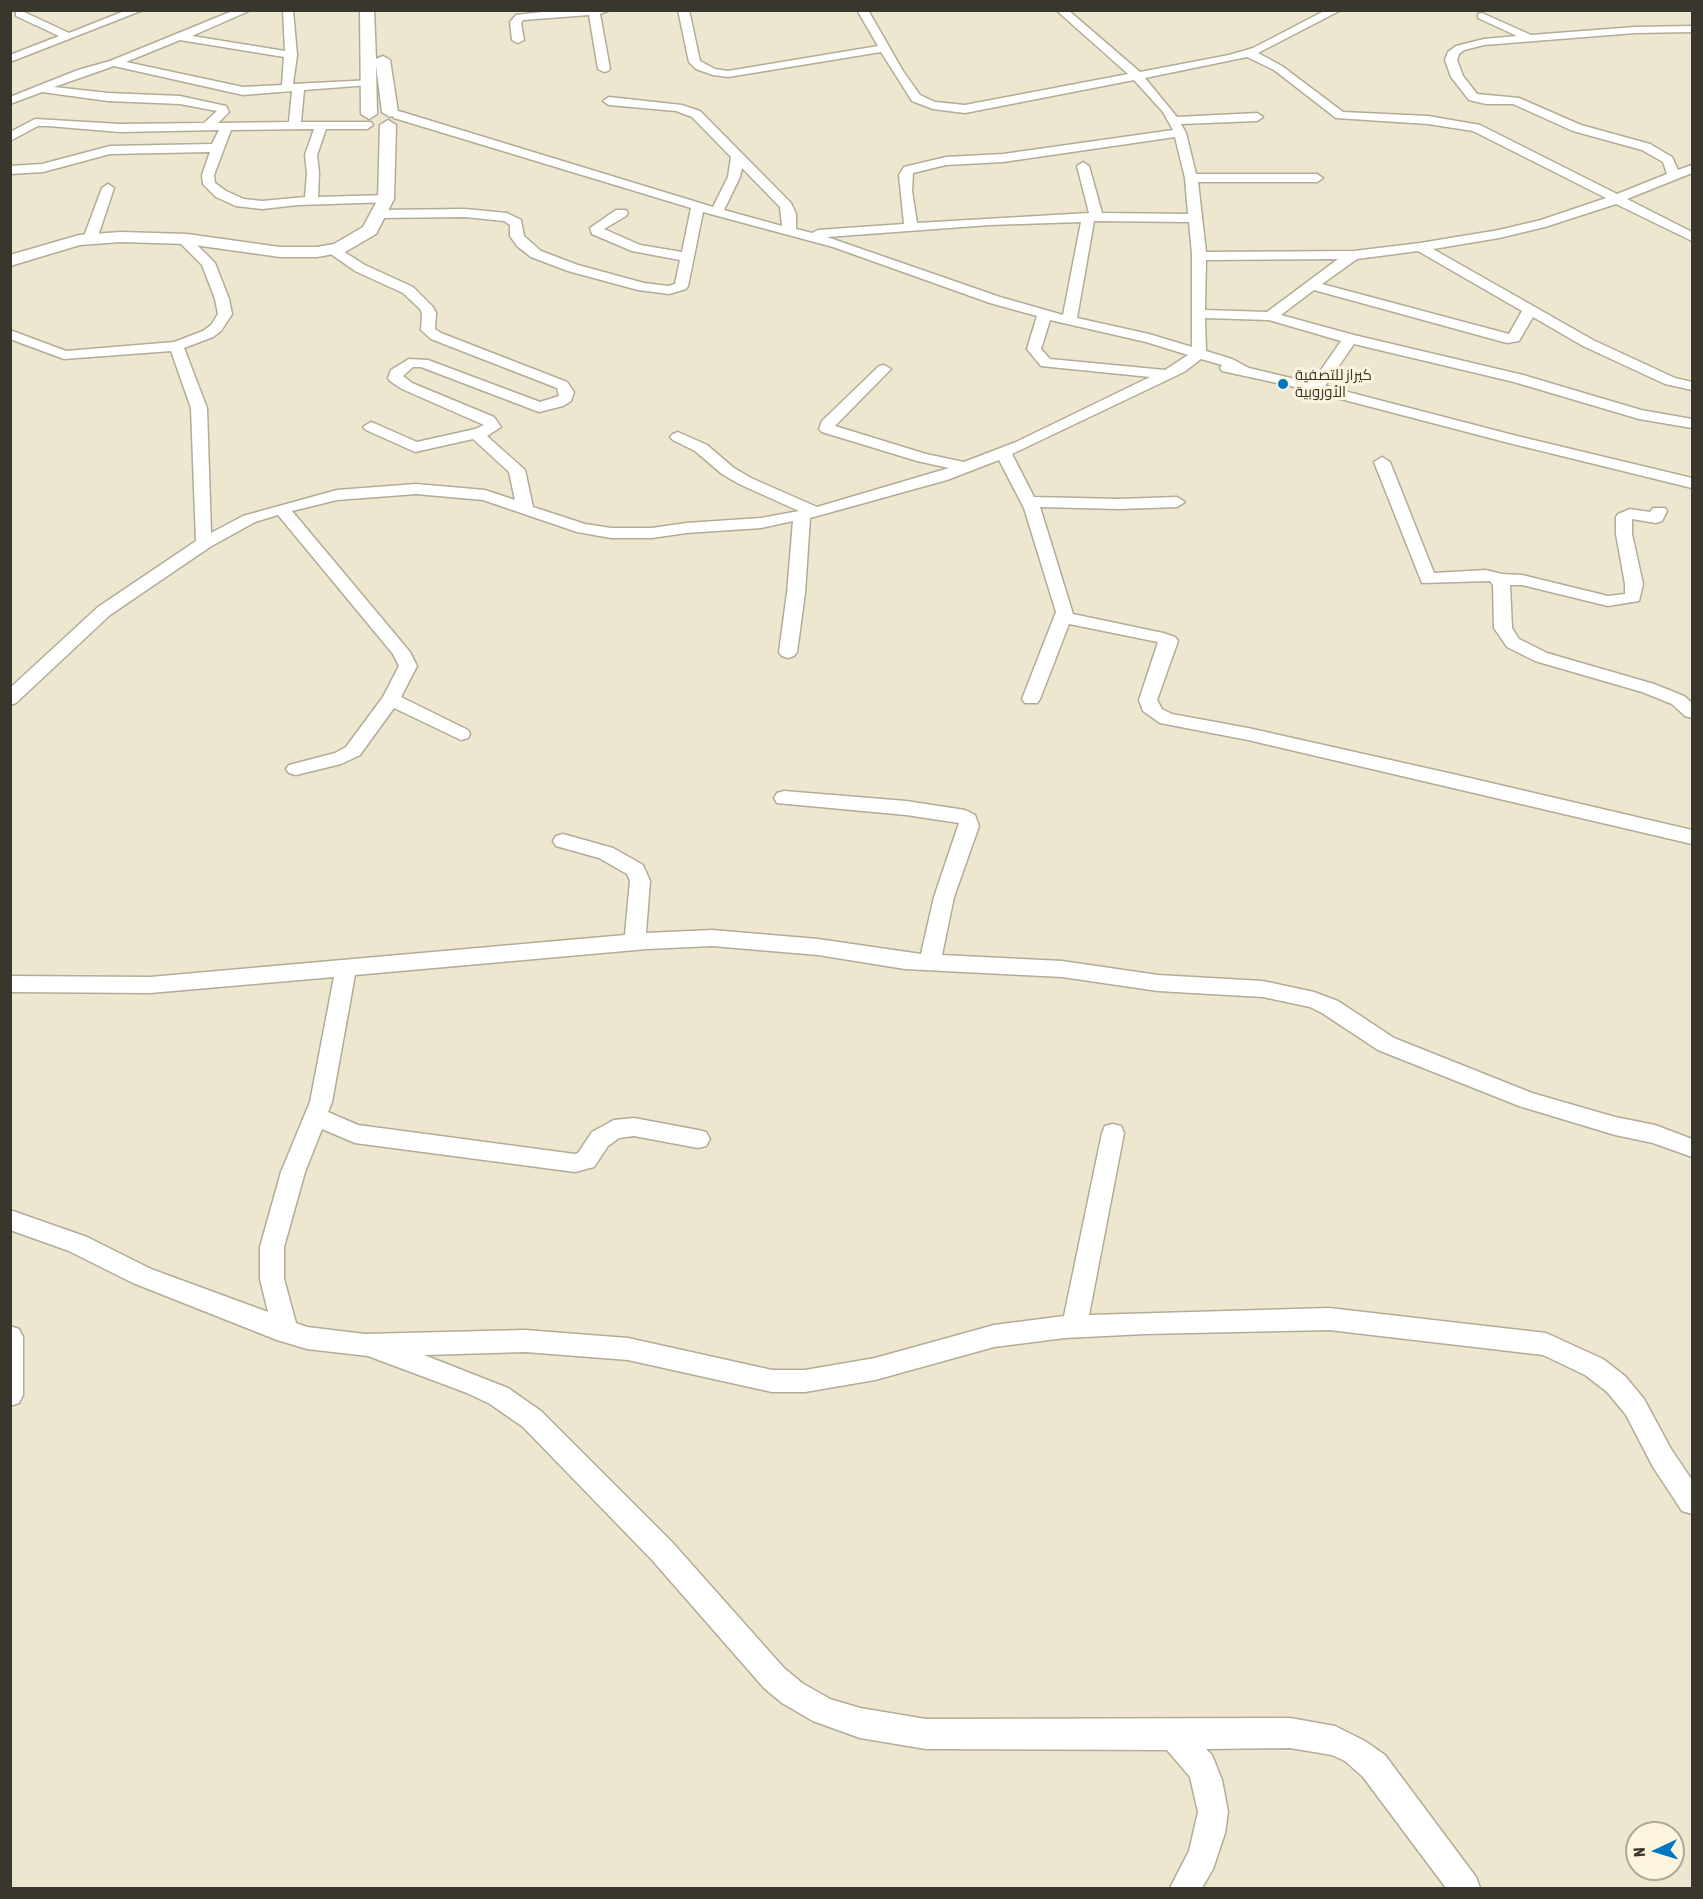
<!DOCTYPE html>
<html>
<head>
<meta charset="utf-8">
<style>
  body { margin:0 }
  #map { position:relative; width:1703px; height:1899px; overflow:hidden; background:#eee7d0; font-family:"Asap Condensed",sans-serif }
  canvas { display:block }
  .frame { position:absolute; inset:0; border:12px solid #39362d; pointer-events:none }
  .north { position:absolute; left:1625px; top:1821px; width:60px; height:60px; box-sizing:border-box; background:#fcf4dd; border:2px solid #aea897; border-radius:50%; rotate:266deg; font-size:16px; font-weight:700; line-height:24px; text-align:center; color:#39362d }
  .north::after { content:''; display:block; margin:auto; width:21px; height:27px; background:#0276c0; clip-path:polygon(50% 0,100% 100%,50% 72%,0 100%) }
</style>
</head>
<body>
<div id="map">
<canvas width="1703" height="1899"></canvas>
<div class="frame"></div>
<div class="north">N</div>
</div>
<script>
const ctx = document.querySelector('canvas').getContext('2d');
ctx.lineJoin = 'round';
const poly = rows => new Path2D(rows.map(r => 'M' + r).join(''));
function trace(path, color, width, dash) { ctx.strokeStyle = color; ctx.lineWidth = width; ctx.lineCap = dash ? 'butt' : 'round'; ctx.setLineDash(dash || []); ctx.stroke(path); }
function fill(path, color) { ctx.fillStyle = color; ctx.fill(path, 'evenodd'); }
function write(font, color, halo, rows, align = 'center') {
  ctx.font = font + ' "Asap Condensed",Cairo,sans-serif'; ctx.lineWidth = 6; ctx.setLineDash([]); ctx.textBaseline = 'middle'; ctx.strokeStyle = halo; ctx.fillStyle = color; for (const [text, x, y, turn = 0] of rows) {
    ctx.save(); ctx.translate(x, y); ctx.rotate((+turn || 0) * Math.PI / 180); ctx.textAlign = isNaN(turn) ? turn : align; if (halo) ctx.strokeText(text, 0, 0); ctx.fillText(text, 0, 0); ctx.restore();
  }
}
const minor = poly([
  [127,10,143,10,10,62,10,55,59,36,16,16,16,12,24,12,69,33,127,10],
  [235,10,251,10,192,36,285,51,283,10,293,10,297,55,293,84,373,80,375,82,369,85,304,90,301,122,371,122,373,125,367,129,326,129,317,155,319,173,318,197,386,195,392,199,391,202,298,205,262,209,236,206,216,197,203,184,202,175,210,152,110,154,43,172,10,174,10,166,42,164,110,146,212,144,219,130,120,132,48,126,38,126,10,141,10,132,35,119,120,124,204,123,217,111,180,104,108,101,42,92,10,104,10,97,78,70,110,61,235,10],
  [180,40,284,57,282,85,243,87,126,62,180,40],
  [114,66,243,95,292,91,289,122,218,123,229,112,226,106,180,96,108,93,54,87,114,66],
  [314,129,305,155,307,173,305,197,262,201,244,199,226,191,215,183,214,175,231,130,314,129],
  [559,10,610,10,600,14,610,69,608,71,604,72,598,69,589,15,523,20,521,23,524,40,518,43,512,40,510,22,516,15,559,10],
  [678,10,689,10,700,61,715,69,728,71,878,46,857,10,868,10,903,71,920,95,935,102,965,105,1128,74,1056,10,1068,10,1140,72,1229,55,1253,48,1326,10,1341,10,1258,53,1282,66,1343,112,1428,116,1480,125,1617,194,1667,174,1663,162,1642,150,1573,131,1513,104,1486,104,1469,100,1451,77,1445,60,1448,52,1456,46,1484,39,1517,36,1478,18,1478,14,1482,13,1531,35,1635,27,1692,26,1692,32,1635,33,1484,45,1464,50,1459,54,1457,60,1463,76,1477,94,1519,98,1581,125,1650,144,1672,157,1678,170,1692,165,1692,173,1627,199,1692,232,1692,241,1616,204,1545,227,1499,238,1433,249,1593,340,1675,378,1692,382,1692,390,1665,384,1583,346,1533,317,1519,341,1507,343,1314,290,1281,315,1354,335,1523,375,1641,410,1692,419,1692,428,1639,419,1514,382,1354,344,1325,386,1517,436,1692,478,1692,488,1509,443,1291,386,1222,371,1220,368,1222,365,1201,359,1184,372,1012,454,1034,497,1119,499,1177,497,1185,502,1177,507,1119,509,1040,507,1073,614,1163,633,1175,637,1178,641,1157,700,1162,709,1172,714,1248,728,1457,775,1692,830,1692,844,1248,740,1160,723,1143,711,1139,700,1158,642,1069,624,1040,699,1037,703,1025,703,1022,699,1056,612,1024,508,999,460,947,480,810,518,805,593,797,652,794,656,788,658,782,656,779,652,787,593,793,521,761,528,686,533,652,538,611,538,577,532,483,500,416,494,337,500,292,511,410,652,417,666,401,697,468,730,470,734,468,738,461,740,394,708,360,755,341,764,296,775,289,773,286,769,289,765,335,753,346,747,383,697,399,666,393,654,278,515,255,522,210,547,110,615,16,703,10,705,10,688,98,607,196,541,191,408,171,351,64,359,10,339,10,330,66,351,174,342,203,331,211,325,218,314,215,299,202,265,179,242,182,236,192,236,193,241,215,263,229,299,232,314,221,331,213,337,184,348,207,408,211,533,243,516,337,490,416,484,485,490,515,500,509,472,473,439,415,452,366,430,363,427,371,422,376,424,417,442,475,429,484,425,402,389,390,381,388,378,391,370,409,359,428,360,540,402,559,396,557,388,431,339,421,330,422,313,420,309,403,293,355,271,328,252,326,249,333,245,365,265,413,287,433,307,436,313,435,329,441,333,567,382,574,392,571,401,563,406,539,412,421,367,413,367,403,376,412,383,494,417,501,427,487,436,525,470,533,507,585,524,611,528,652,528,686,523,761,518,799,511,739,484,722,474,695,451,673,440,670,437,673,434,678,432,707,445,734,468,751,478,817,507,949,468,917,461,822,432,819,429,822,421,879,366,884,365,891,369,835,426,926,454,964,462,1016,442,1150,377,1041,366,1027,349,1037,316,990,303,833,247,703,212,688,286,686,289,669,294,638,290,568,271,531,257,517,246,510,236,510,225,504,221,465,217,379,218,372,214,379,210,465,209,507,213,521,220,524,236,541,251,578,265,644,283,668,286,675,284,680,260,632,251,592,234,590,228,616,210,626,210,628,213,626,216,604,229,640,245,682,252,691,208,394,118,392,115,398,111,402,112,713,207,728,177,731,157,692,117,676,111,609,105,603,101,609,97,682,105,700,111,791,203,796,214,796,229,812,233,818,230,904,224,899,175,904,167,946,157,1003,154,1173,130,1163,112,1134,80,965,113,933,109,912,101,881,52,728,77,713,75,696,69,689,62,678,10],
  [1247,57,1274,70,1336,118,1428,124,1473,131,1606,198,1541,220,1499,230,1420,243,1354,251,1206,252,1198,182,1317,182,1323,178,1317,174,1196,174,1186,133,1181,124,1257,121,1263,117,1257,113,1177,117,1145,78,1247,57],
  [1175,137,1185,178,1188,214,1102,213,1089,166,1083,162,1077,166,1089,213,917,223,912,191,913,173,946,165,1003,162,1175,137],
  [742,168,780,207,782,226,724,210,740,177,742,168],
  [1094,221,1189,222,1192,254,1192,347,1149,334,1077,318,1094,221],
  [1081,222,1063,315,1000,297,827,237,990,225,1081,222],
  [1418,251,1522,311,1509,334,1322,284,1357,259,1418,251],
  [1338,259,1267,312,1205,310,1206,260,1338,259],
  [1205,318,1269,320,1341,341,1312,383,1249,368,1232,359,1206,351,1205,318],
  [1050,320,1146,342,1188,355,1165,370,1050,359,1041,349,1050,320],
  [108,184,114,188,97,239,90,243,85,242,83,239,102,188,108,184],
  [1382,457,1390,462,1434,573,1486,570,1502,574,1522,575,1608,596,1625,594,1625,584,1616,534,1616,517,1618,514,1630,509,1650,512,1653,508,1665,508,1667,511,1662,521,1656,523,1632,519,1632,534,1643,584,1639,601,1608,606,1522,585,1510,585,1512,628,1519,639,1547,653,1654,684,1684,696,1692,703,1692,718,1685,716,1672,704,1642,692,1535,661,1507,647,1494,628,1493,585,1490,581,1422,583,1374,462,1382,457],
  [784,791,906,801,965,810,975,815,979,826,954,897,942,955,1062,961,1158,975,1263,981,1314,992,1338,1001,1394,1038,1532,1093,1615,1117,1655,1125,1692,1139,1692,1157,1653,1143,1615,1135,1519,1106,1378,1050,1322,1013,1310,1007,1263,997,1158,991,1062,977,905,969,818,955,712,946,647,949,355,975,332,1102,328,1112,358,1125,575,1154,578,1153,592,1132,614,1120,634,1118,698,1130,706,1132,710,1139,706,1146,698,1148,634,1136,619,1138,608,1146,594,1167,575,1172,355,1143,322,1129,305,1172,284,1247,284,1279,296,1323,307,1327,365,1334,525,1330,628,1338,772,1370,805,1370,875,1358,994,1325,1064,1316,1102,1133,1105,1126,1113,1124,1121,1126,1124,1133,1089,1315,1329,1308,1546,1333,1603,1359,1625,1376,1644,1399,1671,1449,1692,1480,1692,1514,1682,1511,1653,1467,1626,1415,1607,1392,1585,1375,1543,1355,1329,1330,1145,1334,1065,1338,994,1347,875,1380,805,1392,772,1392,628,1360,525,1352,424,1355,508,1388,541,1411,672,1542,784,1668,802,1683,830,1699,860,1708,926,1719,1290,1718,1335,1726,1365,1741,1385,1755,1476,1877,1480,1888,1446,1888,1363,1777,1345,1761,1332,1755,1290,1748,1206,1749,1212,1755,1222,1780,1228,1812,1225,1833,1213,1869,1202,1888,1170,1888,1189,1851,1198,1812,1190,1777,1167,1750,926,1749,860,1738,813,1721,782,1703,764,1688,652,1560,523,1427,490,1404,467,1393,368,1356,307,1349,277,1340,133,1283,69,1251,10,1230,10,1210,87,1237,151,1269,268,1312,260,1279,260,1247,281,1172,310,1102,334,977,150,993,10,992,10,976,150,977,625,935,630,881,627,874,599,858,556,846,553,841,556,836,563,834,613,848,643,865,650,881,646,933,712,930,818,939,921,954,934,897,959,823,906,815,777,803,774,798,777,793,784,791],
  [10,1326,19,1329,23,1337,23,1395,19,1403,10,1406,10,1326]
]);
const major = poly([
  [360,10,374,10,376,59,383,56,390,60,398,112,395,115,390,117,382,112,376,65,377,114,369,119,361,114,360,10],
  [388,120,396,125,394,199,376,234,345,252,317,257,280,257,187,244,121,242,80,245,10,266,10,255,79,235,121,232,187,234,280,247,317,247,334,244,363,227,378,199,380,125,388,120]
]);
trace(minor, '#b2ab96', 3);
trace(major, '#b2ab96', 3);
fill(minor, '#fff');
fill(major, '#fff');
for (const [x, y, r, color] of [
  [1283,384,6,"#0276c0"]
]) { const dot = new Path2D(); dot.arc(x, y, r, 0, 2 * Math.PI); ctx.fillStyle = color; ctx.fill(dot); trace(dot, '#fcf4dd', 2); }
write('15px', '#39362d', '#fcf4dd', [
  ["كيراز للتصفية",1295,375],
  ["الأوروبية",1295,392]
], 'left');
</script>
</body>
</html>
